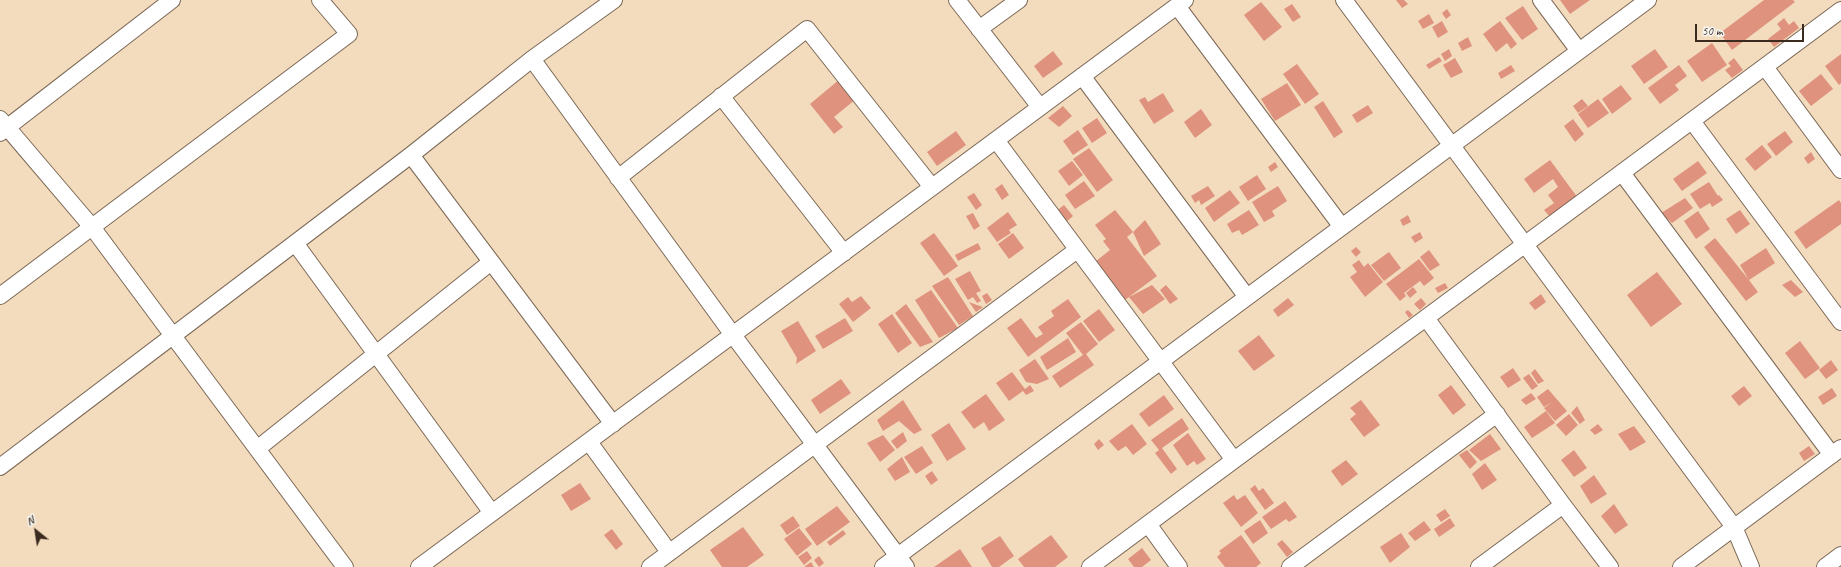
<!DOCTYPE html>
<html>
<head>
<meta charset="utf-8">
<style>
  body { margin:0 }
  #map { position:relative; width:1841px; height:567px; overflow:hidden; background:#f3dcbe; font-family:Caveat,sans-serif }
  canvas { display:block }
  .north { position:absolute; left:16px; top:511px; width:40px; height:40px; -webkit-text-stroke:3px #f6f6f2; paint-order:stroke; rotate:330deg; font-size:11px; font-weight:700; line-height:16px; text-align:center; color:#3b2a1e }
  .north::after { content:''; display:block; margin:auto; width:14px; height:18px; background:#3b2a1e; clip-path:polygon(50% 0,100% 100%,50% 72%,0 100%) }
  .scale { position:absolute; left:1695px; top:24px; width:109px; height:18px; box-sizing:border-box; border:2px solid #3b2a1e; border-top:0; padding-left:5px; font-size:12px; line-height:14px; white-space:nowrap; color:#3b2a1e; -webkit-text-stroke:3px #f6f6f2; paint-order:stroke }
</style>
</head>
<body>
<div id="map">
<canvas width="1841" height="567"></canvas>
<div class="north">N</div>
<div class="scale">50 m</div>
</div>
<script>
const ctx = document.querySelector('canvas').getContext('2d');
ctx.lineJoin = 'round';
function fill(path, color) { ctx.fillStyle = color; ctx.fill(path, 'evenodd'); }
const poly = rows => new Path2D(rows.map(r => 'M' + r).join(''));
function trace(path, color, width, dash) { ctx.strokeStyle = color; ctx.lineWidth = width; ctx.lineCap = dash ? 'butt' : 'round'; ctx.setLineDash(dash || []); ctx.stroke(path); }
fill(poly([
  [1396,0,1404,0,1408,4,1402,8],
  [1560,0,1590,0,1570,14],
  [1764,0,1793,0,1795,2,1732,50,1720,33],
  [1261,2,1282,27,1264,41,1244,15],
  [1292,4,1301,17,1293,22,1284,9],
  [1523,6,1538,29,1522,40,1505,18],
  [1447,9,1451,15,1446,19,1442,13],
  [1429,14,1434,23,1423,29,1418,21],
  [1784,18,1789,25,1794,21,1799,28,1774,47,1768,39,1781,29,1777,24],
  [1442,21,1448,32,1438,38,1432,27],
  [1500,21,1517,44,1511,49,1507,43,1496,52,1483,34],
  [1468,37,1472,46,1462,51,1458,43],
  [1712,43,1727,65,1702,82,1687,61],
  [1449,49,1452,56,1445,61,1441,54],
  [1655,49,1668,67,1644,84,1631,66],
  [1053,51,1063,64,1043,78,1034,66],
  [1841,54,1841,83,1839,85,1825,66],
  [1439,57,1442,61,1429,69,1426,65],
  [1455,58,1463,72,1451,78,1443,65],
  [1734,58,1743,70,1732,78,1725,70,1731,66,1728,63],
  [1297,64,1319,94,1305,104,1283,74],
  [1511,65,1515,71,1501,79,1498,73],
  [1679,65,1687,76,1675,85,1679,90,1660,104,1648,88],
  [1821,74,1833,89,1811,106,1799,91],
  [840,79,856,99,834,117,843,127,834,134,810,104],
  [1287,83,1301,105,1275,121,1261,99],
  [1621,85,1632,99,1612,114,1602,99],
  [1163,93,1174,111,1154,124,1139,100,1145,97,1148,102],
  [1582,99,1588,106,1578,113,1573,106],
  [1598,99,1609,113,1588,128,1578,114],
  [1323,101,1343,132,1334,138,1314,107],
  [1368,105,1373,113,1357,123,1352,115],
  [1063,106,1072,116,1059,127,1048,118],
  [1201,109,1212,125,1195,138,1184,122],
  [1097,118,1107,133,1092,143,1082,128],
  [1573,119,1584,134,1575,142,1564,126],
  [1078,130,1088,145,1073,155,1063,141],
  [956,131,966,145,937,166,927,152],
  [1785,131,1793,142,1776,156,1767,144],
  [1762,145,1772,157,1755,171,1745,159],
  [1089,148,1113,180,1097,192,1073,159],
  [1811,152,1815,159,1808,164,1804,158],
  [1550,160,1578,198,1551,218,1544,210,1554,203,1548,195,1558,187,1553,179,1534,193,1524,179],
  [1072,161,1083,175,1069,186,1058,171],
  [1698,161,1707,173,1682,191,1673,179],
  [1275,162,1278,167,1271,172,1268,167],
  [1257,175,1266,189,1248,201,1239,187],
  [1084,181,1095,196,1075,209,1065,195],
  [1709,182,1718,196,1719,195,1723,200,1712,207,1710,203,1700,209,1690,194],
  [1002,184,1009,195,1002,200,995,189],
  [1208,186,1215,196,1201,205,1199,200,1195,203,1191,196],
  [1278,186,1287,201,1272,211,1275,216,1264,222,1252,202],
  [1230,190,1240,203,1214,222,1205,208],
  [974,193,982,205,976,210,967,197],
  [1685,198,1693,208,1672,223,1661,213],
  [1839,200,1841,203,1841,224,1806,249,1794,232],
  [1064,205,1073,216,1064,224,1055,212],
  [1115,210,1133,232,1127,237,1157,276,1125,300,1096,261,1110,250,1103,241,1106,239,1095,225],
  [1249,210,1259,225,1242,235,1239,230,1232,233,1227,224],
  [1740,210,1750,224,1736,234,1726,219],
  [1698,211,1710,229,1696,239,1684,221],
  [1008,212,1017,225,1009,230,1011,233,997,242,987,228],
  [973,213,980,226,974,230,966,216],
  [1408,215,1411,222,1403,226,1400,220],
  [1145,220,1161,244,1144,256,1133,232],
  [1420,232,1423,238,1415,243,1411,237],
  [934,233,958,266,944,276,920,243],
  [1013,233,1024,248,1009,259,998,244],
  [1715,238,1749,280,1740,265,1766,248,1775,263,1749,280,1758,292,1746,301,1704,247],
  [978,243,981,249,958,261,955,255],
  [1356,247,1361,252,1356,257,1351,251],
  [1429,250,1440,265,1430,271,1420,257],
  [1389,252,1401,268,1384,281,1371,265],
  [1419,259,1434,278,1424,286,1420,281,1404,293,1406,296,1400,301,1386,284],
  [1359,260,1364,267,1368,263,1383,282,1365,297,1350,277,1357,272,1352,265],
  [970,271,981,291,976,293,981,301,977,303,973,297,968,300,955,279],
  [1657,272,1682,304,1651,327,1627,295],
  [948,277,973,316,959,325,932,286],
  [1791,280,1803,292,1795,297,1782,285],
  [1445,283,1448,288,1438,293,1435,288],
  [1152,285,1165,299,1143,314,1129,297],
  [1166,285,1178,299,1170,304,1160,290],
  [1413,287,1417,292,1410,298,1406,293],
  [931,290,958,328,939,338,915,300],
  [987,293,992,300,986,304,982,296],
  [1541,294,1546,302,1535,310,1529,303],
  [861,296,871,308,853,322,839,304,848,297,852,302],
  [1288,298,1294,305,1278,317,1273,310],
  [1421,298,1426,304,1420,310,1414,304],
  [1068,299,1081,317,1028,357,1007,328,1021,318,1036,338,1043,334,1038,327,1054,316,1051,311],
  [969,302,977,305,983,307,976,312],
  [906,304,933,342,920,347,895,313],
  [1099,309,1115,330,1099,342,1083,321],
  [1408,310,1413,315,1409,318,1405,312],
  [892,314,912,343,898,353,878,324],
  [845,318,853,331,823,349,815,336],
  [798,321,816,351,796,364,797,358,781,331],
  [1081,322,1098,344,1086,354,1094,365,1060,388,1052,376,1083,355,1066,333],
  [1259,335,1275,356,1254,371,1238,351],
  [1068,338,1076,352,1047,370,1040,357],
  [1800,341,1820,368,1805,379,1785,353],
  [1035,359,1049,379,1037,384,1026,382,1019,370],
  [1831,360,1838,370,1826,379,1819,370],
  [1513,368,1521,380,1508,388,1500,377],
  [1535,369,1544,381,1538,384,1531,373],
  [1012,372,1025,389,1030,385,1034,391,1026,395,1023,391,1009,401,996,383],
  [1529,374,1538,386,1532,390,1523,378],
  [841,379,851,393,820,414,811,400],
  [1451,385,1466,405,1453,415,1438,395],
  [1744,386,1752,396,1739,406,1731,396],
  [1832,388,1837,396,1823,405,1818,397],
  [1548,389,1567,411,1555,421,1544,408,1552,402,1544,407,1537,397],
  [1531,393,1536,399,1526,405,1521,400],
  [986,394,1005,420,989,431,984,422,974,429,961,412],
  [1164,395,1174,409,1149,427,1139,414],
  [903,400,922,430,914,434,899,421,883,431,877,420],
  [1361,400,1380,425,1364,437,1350,419,1356,414,1350,408],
  [1577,406,1585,420,1580,424,1571,413],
  [1546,411,1555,423,1532,438,1524,427],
  [1569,414,1578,425,1566,436,1556,425],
  [1182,418,1189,429,1162,448,1177,469,1171,474,1155,453,1159,450,1151,440],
  [949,423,966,449,947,461,931,435],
  [1132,424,1147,444,1133,455,1126,446,1118,451,1109,441],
  [1598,424,1603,430,1595,435,1590,430],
  [1634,426,1646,442,1630,451,1618,434],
  [903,432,907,441,897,449,891,441],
  [1188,433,1206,459,1197,465,1194,461,1187,466,1173,445],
  [1490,434,1501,449,1481,461,1469,450],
  [883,435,895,450,880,462,867,443],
  [1099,439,1104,445,1098,450,1094,444],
  [922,446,933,463,916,474,904,457],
  [1809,446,1815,454,1804,461,1799,453],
  [1467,450,1477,462,1470,469,1459,455],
  [1574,450,1587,468,1574,477,1561,460],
  [902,457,910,472,895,481,887,469],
  [1346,460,1358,474,1342,486,1331,471],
  [1485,463,1497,480,1482,490,1472,474],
  [932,471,938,480,931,485,925,476],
  [1594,475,1607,494,1591,504,1580,486],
  [580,483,591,499,571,511,561,495],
  [1255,485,1259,491,1263,488,1274,503,1265,510,1250,489],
  [1234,495,1237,500,1245,495,1258,513,1241,527,1223,503],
  [1285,501,1297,517,1289,522,1286,519,1271,529,1262,517],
  [1614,504,1628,525,1615,534,1601,516],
  [837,506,850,522,817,546,805,529],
  [1445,509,1450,516,1441,522,1436,515],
  [793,516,800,526,787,535,780,525],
  [1450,518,1455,526,1439,537,1434,529],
  [1260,520,1268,533,1253,544,1244,531],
  [1424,521,1431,530,1415,541,1408,533],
  [743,527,764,555,747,567,722,567,710,550],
  [799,528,812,544,797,556,784,539],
  [612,529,623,544,616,550,604,535],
  [843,530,846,534,830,546,827,542],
  [1401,533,1410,547,1390,563,1380,547],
  [1051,535,1068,557,1055,567,1024,567,1018,559],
  [1241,535,1261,563,1256,567,1225,567,1217,557,1221,553,1219,551],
  [1000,536,1014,556,999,567,992,567,981,548],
  [1282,540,1293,552,1287,557,1277,544],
  [1142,548,1151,560,1142,567,1134,567,1128,559],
  [960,549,972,567,934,567],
  [807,551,812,558,804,565,798,557],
  [819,556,824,563,819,567,814,560],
  [811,562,814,567,804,567]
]), '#df927e');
const minor = poly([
  [957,0,1040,107],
  [1344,0,1734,527,1751,567],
  [1541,0,1579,51],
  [1177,6,1342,227],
  [979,29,1019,0],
  [532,59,733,335,906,567],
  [1765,67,1841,170],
  [1082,76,1247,297],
  [721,96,844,253],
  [0,119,92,227,345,567],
  [1692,121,1841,322],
  [0,133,172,0],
  [996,140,1234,460],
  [411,155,613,424],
  [1622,173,1832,455],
  [618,178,807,29,932,187],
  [295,243,492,513],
  [0,296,349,34,320,0],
  [1426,318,1563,505,1610,567],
  [589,442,669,552],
  [257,449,491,262],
  [0,467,411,155,532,59,614,0],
  [1148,524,1179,567],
  [419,567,1185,0],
  [650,567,1077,250],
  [883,567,1648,0],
  [1090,567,1841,10],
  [1290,567,1497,414],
  [1479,567,1563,505],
  [1681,567,1841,448],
  [1825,567,1841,555]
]);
trace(minor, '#7b6856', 18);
trace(minor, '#fff', 16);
</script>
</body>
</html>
